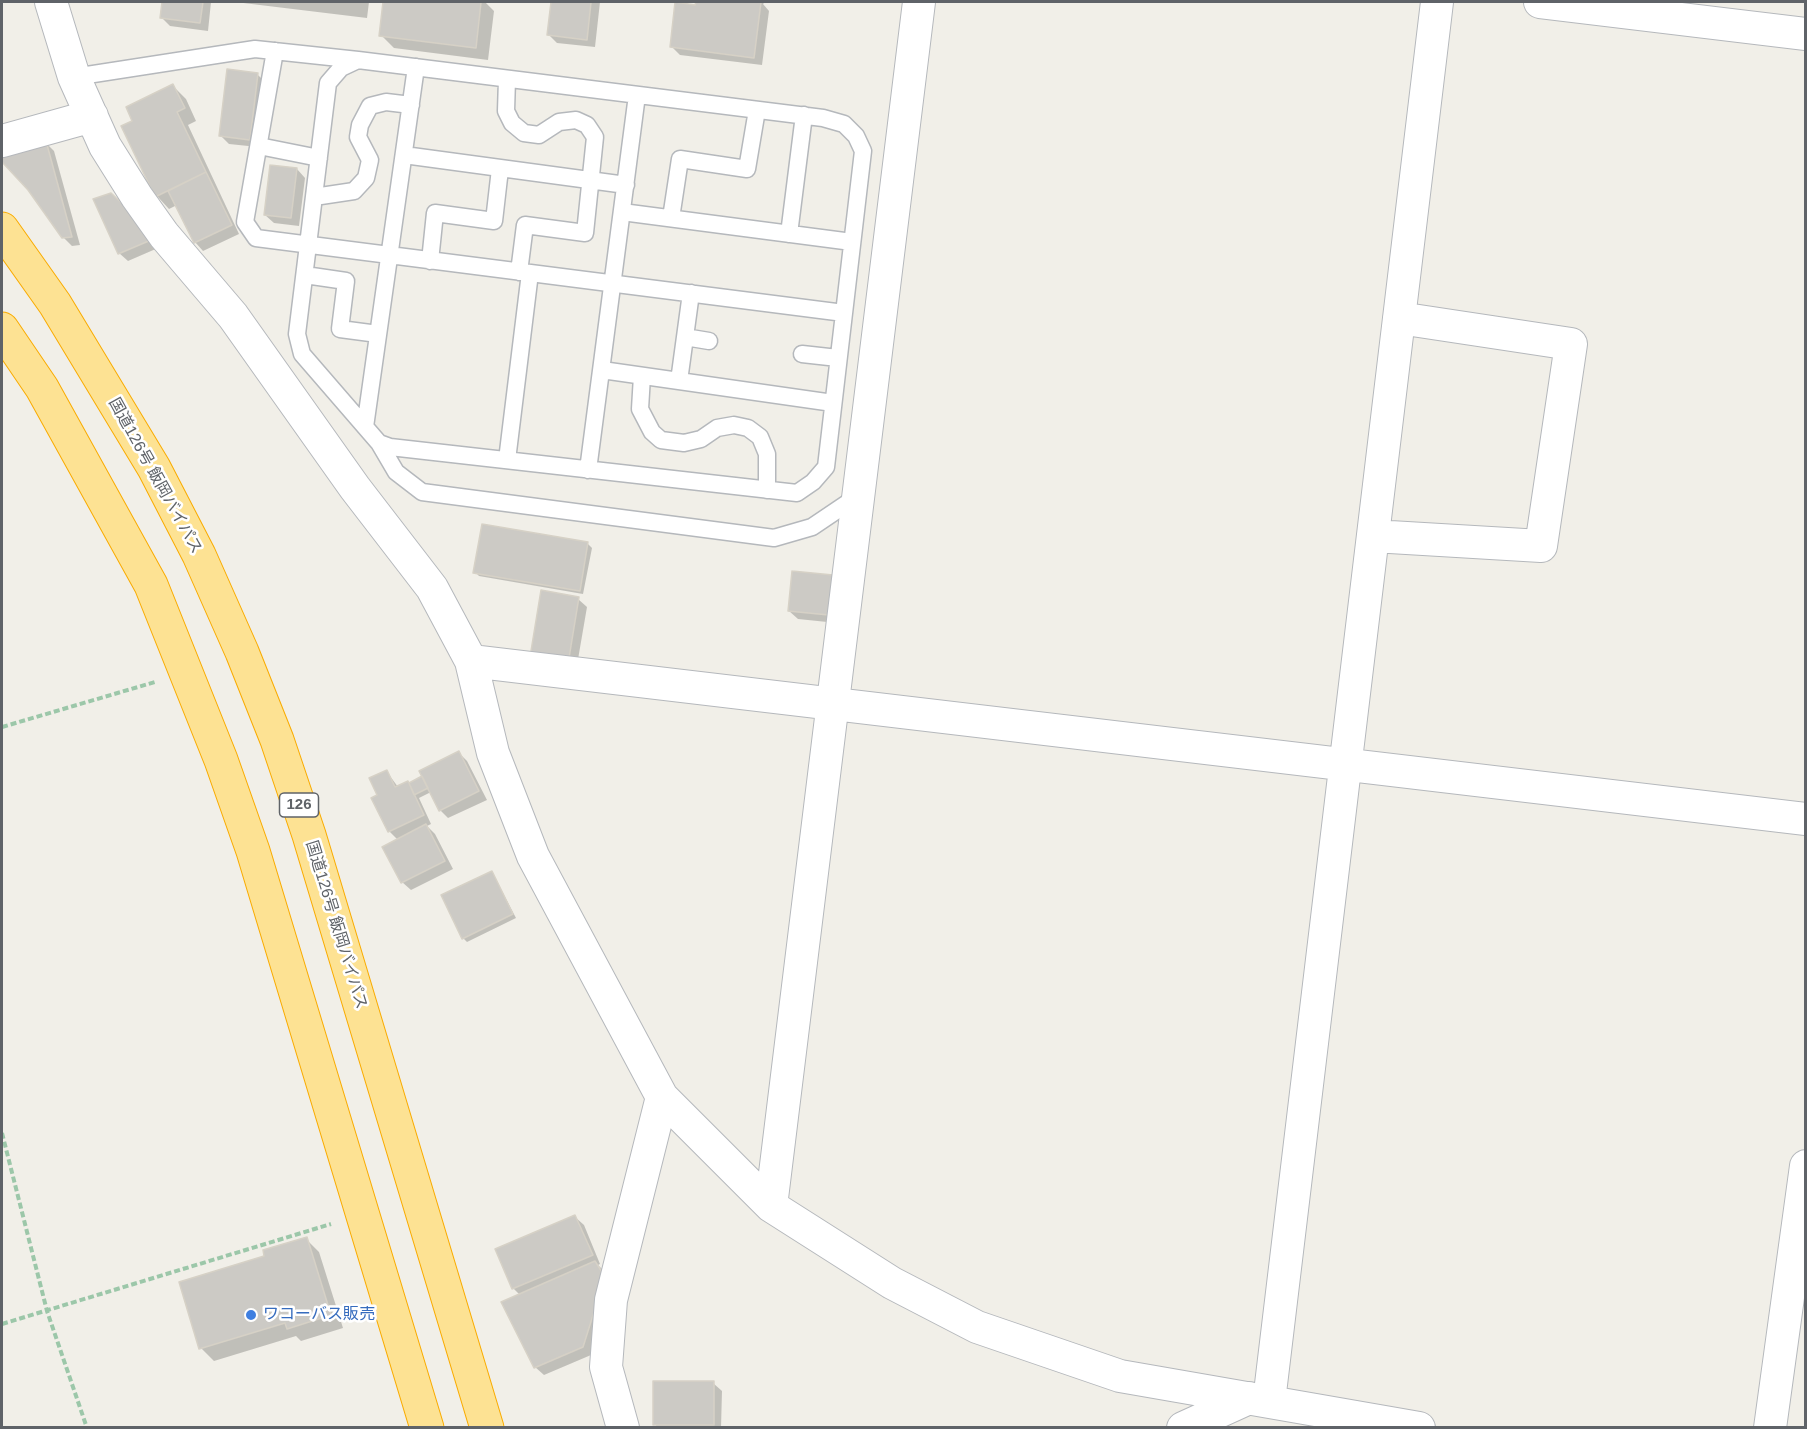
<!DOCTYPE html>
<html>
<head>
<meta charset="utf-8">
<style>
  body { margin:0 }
  #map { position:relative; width:1807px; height:1429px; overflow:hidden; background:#f1efe8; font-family:Arial,sans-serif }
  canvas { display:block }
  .frame { position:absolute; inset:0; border:3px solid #5f6368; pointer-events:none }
</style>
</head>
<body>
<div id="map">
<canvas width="1807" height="1429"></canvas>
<div class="frame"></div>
</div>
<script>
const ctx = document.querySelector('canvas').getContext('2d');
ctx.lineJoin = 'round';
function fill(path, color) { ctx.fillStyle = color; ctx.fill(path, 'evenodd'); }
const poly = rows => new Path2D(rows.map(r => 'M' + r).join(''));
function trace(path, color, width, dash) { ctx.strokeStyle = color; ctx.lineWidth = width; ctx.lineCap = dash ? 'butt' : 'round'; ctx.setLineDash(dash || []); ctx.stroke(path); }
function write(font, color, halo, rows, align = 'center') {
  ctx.font = font + ' Arial,"Noto Sans JP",sans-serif'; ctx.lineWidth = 5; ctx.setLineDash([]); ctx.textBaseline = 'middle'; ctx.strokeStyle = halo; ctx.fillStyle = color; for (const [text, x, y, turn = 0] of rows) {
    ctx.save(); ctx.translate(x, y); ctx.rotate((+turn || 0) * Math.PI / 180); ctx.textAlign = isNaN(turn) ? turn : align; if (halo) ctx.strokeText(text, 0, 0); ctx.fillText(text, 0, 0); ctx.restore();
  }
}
fill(poly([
  [164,2,211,2,208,31,170,26,162,18],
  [235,2,369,2,367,18],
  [385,2,485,2,494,11,488,60,394,48,381,35],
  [552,2,600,2,595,47,557,43,548,34],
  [697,2,765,2,763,4,769,11,762,65,680,55,671,46],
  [257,74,266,83,258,147,229,144,220,135],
  [173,86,186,99,196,121,188,125,239,234,203,251,195,242,177,205,169,209,157,196,123,127,134,121],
  [46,143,54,151,80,245,72,246,63,237,29,189,2,160,2,157],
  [297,169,305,178,299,226,274,223,265,215],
  [110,195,158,248,128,261,119,253],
  [588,544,592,548,583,594,479,576,475,572],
  [832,576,837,623,798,619,789,611],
  [578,599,587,607,576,671,540,665],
  [459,753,467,761,487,800,448,818,440,810,431,792,419,798,431,824,427,826,435,834,453,869,411,890,402,882,398,840,389,831,379,796,387,772,398,787,410,785],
  [492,872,516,918,467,942,463,938],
  [575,1217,584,1225,600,1264,598,1265,606,1273,612,1287,591,1355,544,1375,535,1367,520,1295,513,1288],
  [306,1239,319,1252,343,1328,301,1341,296,1336,214,1361,201,1348,266,1257],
  [713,1383,722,1391,721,1428,658,1428,655,1424]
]), '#0003');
const building = poly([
  [162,2,203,2,200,23,160,18,162,2],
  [383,2,481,2,476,48,379,36,383,2],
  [551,2,591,2,587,40,547,35,551,2],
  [675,2,695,5,696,2,761,2,754,58,670,47,675,2],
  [227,69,258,73,250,140,219,136,227,69],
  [173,84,185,108,177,112,206,172,155,197,121,126,132,121,126,107,173,84],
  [46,141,72,237,62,238,28,190,2,162,2,155,46,141],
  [270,165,297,168,291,218,264,215,270,165],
  [206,172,232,225,194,243,168,191,206,172],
  [111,193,130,211,151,240,118,254,93,199,111,193],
  [482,524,588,542,580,591,473,573,482,524],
  [792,571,833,575,829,615,788,611,792,571],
  [541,590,579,597,568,664,530,657,541,590],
  [459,751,479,791,439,811,419,771,459,751],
  [387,770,395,787,408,781,424,815,388,832,371,798,377,795,369,778,387,770],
  [422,776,428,788,414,795,409,783,422,776],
  [426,824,445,861,401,883,382,847,426,824],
  [492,871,513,914,462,939,441,895,492,871],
  [575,1215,593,1255,512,1289,495,1249,575,1215],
  [307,1237,331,1315,287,1329,285,1323,199,1349,179,1282,264,1256,263,1250,307,1237],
  [595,1261,605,1277,583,1347,534,1368,501,1302,595,1261],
  [653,1381,714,1381,714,1425,653,1425,653,1381]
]);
fill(building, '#cccac5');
trace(building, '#d6d1c6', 1.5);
const lane = poly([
  [275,51,245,222,256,238,844,313],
  [358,60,823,118,844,124,856,136,863,151,826,467,813,482,797,493,390,447,379,443,302,354,297,334,328,83,341,68,358,60],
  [74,77,255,49,358,60],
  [507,79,506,111,512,123,524,133,539,135,559,122,576,120,587,125,595,137,585,233,525,225,519,272],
  [259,146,319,158],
  [404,155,626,185],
  [314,197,354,191,366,178,370,160,358,137,360,125,370,106,386,102,411,105],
  [622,212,852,242],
  [671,218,680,159,747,169,757,110],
  [789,234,804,115],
  [430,261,435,213,494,221,500,169],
  [305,275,346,281,340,329,378,334],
  [685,337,709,341],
  [802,354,838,358],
  [602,370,833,403],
  [642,376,640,409,652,432,661,440,684,443,701,439,717,428,734,425,748,428,760,437,767,454,767,490],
  [679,381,691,293],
  [365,427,416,67],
  [379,443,396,472,422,492,774,538,812,527,858,496],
  [507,460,530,273],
  [588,470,637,95]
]);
const street = poly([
  [51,2,74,77,105,146,137,197,164,235,233,316,355,488,432,588,471,661,493,753,533,856,662,1097,771,1206,892,1283,977,1327,1120,1376,1419,1428],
  [1540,2,1806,34],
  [2,141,92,116],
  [1373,536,1541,546,1571,344,1399,318],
  [471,661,1806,819],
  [771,1206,919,2],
  [1269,1401,1437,2],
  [623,1428,606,1367,611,1300,662,1097],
  [1183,1428,1249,1398],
  [1770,1428,1806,1166]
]);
const highway = poly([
  [2,229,55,304,154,468,199,555,242,652,277,740,309,835,487,1428],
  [2,329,42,388,151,585,221,760,253,851,427,1428]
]);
trace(lane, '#b5b8bc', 19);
trace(street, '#b5b8bc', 34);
trace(highway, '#f9ab00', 35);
trace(poly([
  [2,727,155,682],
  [2,1133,47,1311,87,1428],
  [2,1324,331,1224]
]), '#9cc7a9', 4, [6, 3]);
trace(lane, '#fff', 16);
trace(street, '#fff', 32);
trace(highway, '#fde293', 33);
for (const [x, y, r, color] of [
  [251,1315,6,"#3f7fe0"]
]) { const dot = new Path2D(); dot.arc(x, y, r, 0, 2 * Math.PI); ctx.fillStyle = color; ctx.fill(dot); trace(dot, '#fff', 2); }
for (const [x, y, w] of [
  [299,805,39]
]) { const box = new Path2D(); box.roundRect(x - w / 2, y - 12, w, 24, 4.5); ctx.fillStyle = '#fff'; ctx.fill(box); trace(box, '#5f6368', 1.5); }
write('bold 15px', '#5f6368', null, [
  ["126",299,805]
]);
write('16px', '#5f6368', '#fff', [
  ["国道126号 飯岡バイパス",155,476,61],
  ["国道126号 飯岡バイパス",336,925,73]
]);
write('16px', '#366cbe', '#fff', [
  ["ワコーバス販売",263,1315]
], 'left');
</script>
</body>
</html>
